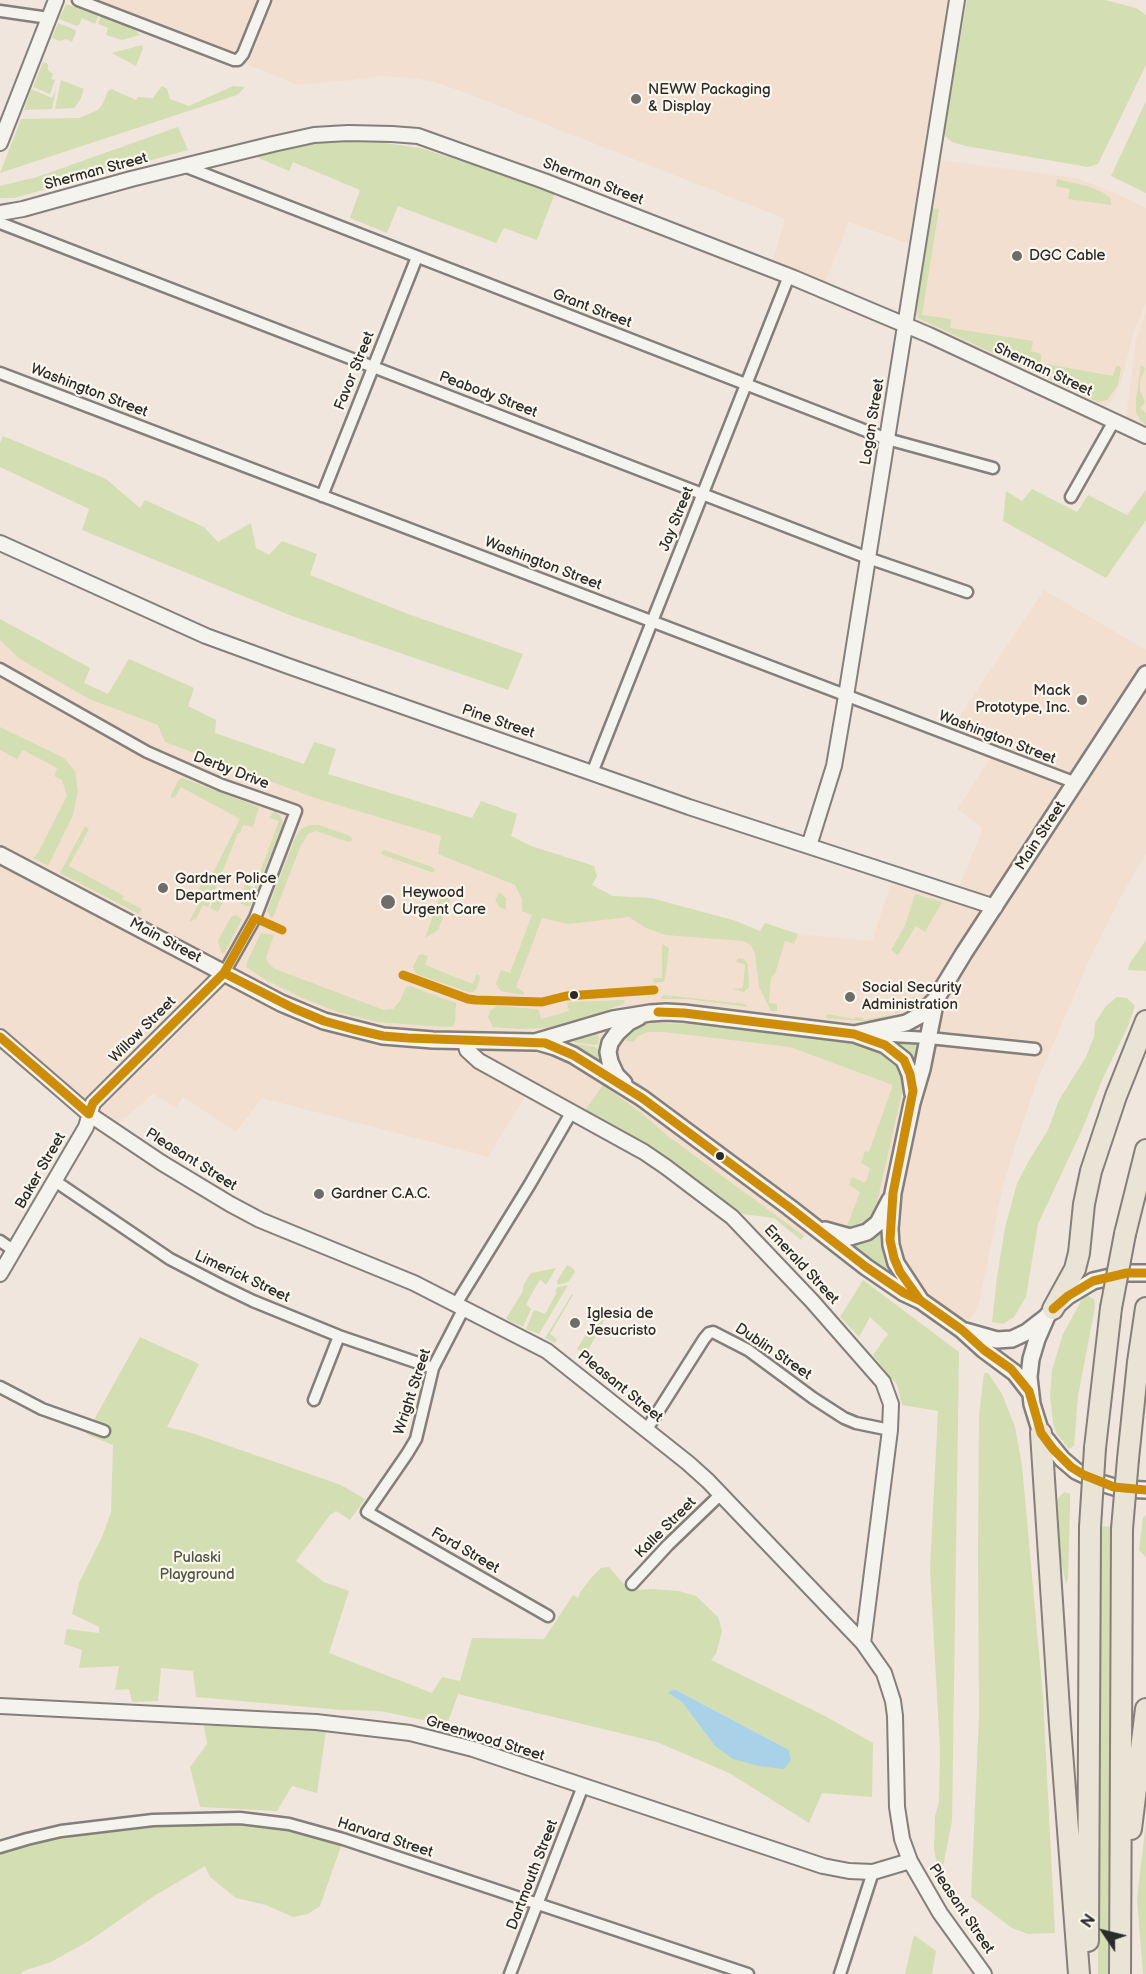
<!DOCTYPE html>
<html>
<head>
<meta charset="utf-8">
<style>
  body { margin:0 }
  #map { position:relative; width:1146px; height:1974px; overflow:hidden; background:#f0e6dd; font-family:"Balsamiq Sans",sans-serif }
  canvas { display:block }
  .north { position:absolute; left:1074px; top:1902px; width:60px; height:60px; -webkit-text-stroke:4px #fbf7ec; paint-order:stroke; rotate:305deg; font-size:16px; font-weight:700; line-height:24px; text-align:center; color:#2b2b2b }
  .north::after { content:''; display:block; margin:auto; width:21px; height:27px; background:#2b2b2b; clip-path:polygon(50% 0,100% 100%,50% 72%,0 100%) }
</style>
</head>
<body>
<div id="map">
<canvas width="1146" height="1974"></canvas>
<div class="north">N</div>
</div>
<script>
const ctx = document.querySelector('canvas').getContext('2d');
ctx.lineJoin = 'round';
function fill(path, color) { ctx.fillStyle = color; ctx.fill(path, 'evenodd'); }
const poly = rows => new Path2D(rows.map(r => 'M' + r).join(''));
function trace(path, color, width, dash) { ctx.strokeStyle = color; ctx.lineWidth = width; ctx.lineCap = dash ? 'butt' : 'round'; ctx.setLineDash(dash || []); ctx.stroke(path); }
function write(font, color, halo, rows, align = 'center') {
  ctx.font = font + ' "Balsamiq Sans",sans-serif'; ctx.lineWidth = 4.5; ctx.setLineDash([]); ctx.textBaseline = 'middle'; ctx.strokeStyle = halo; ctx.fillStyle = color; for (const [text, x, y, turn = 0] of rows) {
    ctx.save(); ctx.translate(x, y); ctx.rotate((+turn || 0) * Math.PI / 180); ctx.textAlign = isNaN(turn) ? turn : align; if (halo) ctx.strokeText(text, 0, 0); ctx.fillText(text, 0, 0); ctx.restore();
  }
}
fill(poly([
  [93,0,953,0,925,158,1077,178,1110,191,1146,208,1146,303,1133,334,1121,383,1116,393,1108,404,1100,408,917,323,911,316,920,248,849,222,824,285,771,265,785,219,482,99,435,82,411,78,378,76,353,80,297,85],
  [1146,312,1146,436,1127,427,1126,417,1136,340],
  [1044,590,1146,650,1146,854,1123,893,1089,961,1036,1084,1011,1158,1001,1195,978,1308,962,1330,812,1226,801,1240,774,1218,607,1105,593,1124,529,1090,488,1157,262,1098,236,1132,183,1097,176,1108,153,1094,112,1129,0,1037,0,619,90,668,84,683,108,694,129,659,194,688,188,706,216,720,215,733,304,764,314,742,336,749,328,774,472,818,481,801,517,814,511,836,531,846,594,866,597,876,592,885,613,896,651,898,736,921,760,931,765,923,798,934,872,941,894,874,956,894,983,828,957,809,994,753,947,735]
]), '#f3dfd0');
fill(poly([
  [967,0,1105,0,1136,8,1146,15,1146,65,1098,164,1088,167,966,146,952,142,945,136,944,132],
  [66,4,99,15,95,24,82,18,79,25,77,26,59,19],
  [101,16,134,29,140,35,122,40,106,35,108,28,98,24],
  [58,23,75,30,76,32,72,42,66,39,60,41,52,38],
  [142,45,143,48,136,66,112,53],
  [43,62,48,64,48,70,53,74,51,79,55,80,50,94,33,87],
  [61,80,84,89,80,100,74,108,55,109],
  [162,86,167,89,170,99,189,106,233,86,245,87,237,95,0,173,21,119,79,118,98,110,103,103,108,91,111,89,136,100,138,97,153,98],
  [31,89,52,98,56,90,52,109,24,110],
  [1146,101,1146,193,1111,176],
  [178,127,188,150,14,198,0,198,0,186,37,177],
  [341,141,378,142,420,148,499,173,555,193,537,240,504,228,496,243,398,206,387,233,350,218,360,190,293,162,289,171,254,156,312,143],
  [1057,179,1087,186,1102,192,1110,198,1111,205,1068,199,1070,189,1056,186],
  [932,208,939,209,922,315,951,319,950,328,1033,341,1031,351,1041,354,1041,363,1113,376,1116,366,1120,366,1121,369,1118,385,1107,400,1098,402,918,318,916,309],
  [1141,365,1145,368,1140,380,1140,390,1145,402,1140,408,1146,413,1146,425,1140,420,1136,412,1136,400],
  [3,436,106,479,140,508,145,500,204,527,218,542,251,523,256,548,269,555,282,541,317,554,310,575,408,614,523,654,508,690,292,616,82,530,89,509,0,467,0,443],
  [1032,489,1077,512,1088,495,1127,515,1146,490,1146,520,1106,578,1003,521,1006,491,1022,501],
  [0,619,90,668,84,683,108,694,129,659,194,688,188,706,216,720,215,733,304,764,314,742,336,749,328,774,472,818,481,801,517,814,511,836,531,846,594,866,597,876,592,885,613,896,651,898,736,921,760,931,765,923,798,934,794,944,785,941,775,974,771,977,769,1003,777,1004,777,1011,771,1011,759,987,755,954,751,945,743,941,665,935,646,928,629,917,568,924,542,918,516,987,525,993,523,995,501,991,496,984,501,970,510,973,532,915,522,911,522,899,515,885,438,854,441,836,315,798,165,742,158,725,89,699,20,659,0,640],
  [0,727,64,758,75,771,78,791,73,815,48,866,33,858,38,853,67,796,62,780,54,776,57,768,23,750,17,759,0,750],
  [182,778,259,807,253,827,243,825,240,833,238,833,208,907,203,905,196,919,189,922,200,901,194,898,205,877,210,879,240,819,181,787,175,797,171,798,171,795,178,781],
  [274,811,281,816,283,824,253,900,250,906,246,906,240,903,239,900,245,884,254,888,279,821,269,818],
  [309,825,319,825,350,836,353,840,349,842,316,831,308,834,301,845,273,917,271,918,267,911,295,838,301,829],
  [85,826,89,829,69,866,124,896,122,899,142,909,139,914,60,873],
  [384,850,432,867,435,871,431,872,383,855,381,852],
  [445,890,453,893,438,930,425,938,441,893],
  [219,891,226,896,218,912,210,908],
  [499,892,506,898,506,910,498,906,498,903,495,902],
  [915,894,942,902,925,932,916,926,898,955,891,950,905,926],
  [235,915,242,919,225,952,222,954,218,941,231,917],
  [261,933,274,935,266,958,269,964,275,969,384,1010,393,1009,400,1001,406,987,410,986,456,1003,455,1022,452,1026,446,1027,377,1022,338,1012,305,999,266,980,246,967,247,962],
  [1146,940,1146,971,1128,970,1130,963],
  [662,944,669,948,665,980,663,982,654,983,653,978,662,978],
  [422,954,428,956,425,965,473,984,476,975,479,975,480,978,477,988,473,992,468,992,416,974,413,967,418,956],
  [738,958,744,959,748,965,749,987,744,992,732,989,743,988,745,964,736,962],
  [664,995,745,1004,748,1007,688,999,662,999,661,997],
  [915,996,916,1000,897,1013,882,1020,859,1021,826,1018,827,1014,854,1019,855,1017,863,1018,864,1020,895,1014,896,1003,899,1004,905,999,908,1002],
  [1117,997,1127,998,1135,1006,1129,1024,1104,1076,1081,1132,1038,1224,1026,1297,1014,1317,1003,1324,992,1322,997,1277,1005,1228,1017,1183,1031,1157,1048,1130,1059,1100,1086,1057,1094,1037,1095,1023,1106,1006],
  [624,1000,625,1002,620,1005,579,1021,546,1028,519,1029,493,1027,488,1017,490,1011,497,1006,536,1009,539,1010,541,1019,569,1011,567,1004,570,1002],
  [651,1023,695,1024,880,1047,902,1066,904,1080,903,1088,875,1211,868,1223,853,1230,846,1229,860,1192,849,1185,852,1177,865,1183,867,1179,870,1168,861,1163,865,1151,869,1152,893,1085,790,1047,664,1032,648,1032,638,1036,633,1042,623,1040,620,1046,618,1045,621,1035,640,1024],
  [597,1034,599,1037,598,1044,595,1045,574,1042,577,1038],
  [896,1040,922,1042,915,1068,908,1054,895,1043],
  [574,1044,595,1047,598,1049,600,1060,597,1062,573,1046],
  [603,1085,640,1112,669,1137,804,1236,801,1240,774,1218,743,1214,653,1148,585,1110],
  [880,1229,885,1230,891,1267,894,1274,890,1279,848,1248,851,1243,869,1238],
  [567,1265,574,1269,575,1272,568,1282,558,1285,557,1281],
  [556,1268,546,1285,541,1280,539,1281,526,1304,531,1309,523,1327,506,1319,523,1291,523,1286,531,1273],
  [863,1280,959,1352,952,1821,941,1876,937,1865,934,1849,935,1816,939,1802,940,1750,930,1569,938,1411,902,1405,897,1385,873,1355,888,1334,870,1317,859,1337,840,1317],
  [568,1285,539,1334,526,1329,534,1310,545,1314,557,1292,555,1291,558,1287],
  [572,1294,573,1295,550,1334,557,1339,555,1343,545,1338],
  [1086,1295,1094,1299,1095,1307,1078,1396,1074,1446,1069,1449,1057,1434,1053,1423,1050,1396,1052,1370,1063,1334,1081,1301],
  [606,1307,610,1309,586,1354,577,1349,601,1310,604,1311],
  [140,1337,199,1364,167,1427,192,1433,341,1485,365,1499,350,1520,336,1511,330,1515,296,1561,324,1582,349,1591,329,1653,432,1693,442,1677,460,1681,472,1638,544,1639,573,1595,578,1598,581,1591,592,1577,601,1568,609,1567,627,1588,635,1590,652,1589,679,1591,696,1596,718,1617,722,1631,716,1654,711,1660,823,1715,873,1743,872,1797,822,1793,809,1823,729,1773,657,1742,458,1694,447,1725,380,1711,342,1710,196,1697,193,1671,161,1668,158,1701,132,1702,129,1689,115,1690,119,1666,79,1668,82,1650,64,1644,67,1629,99,1633,99,1627,72,1614,79,1583,102,1537,111,1512,113,1445,86,1434],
  [676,1690,789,1750,791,1760,715,1746,682,1702,669,1694],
  [984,1373,988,1373,1002,1394,1015,1427,1022,1465,1043,1697,1055,1933,1028,1934,1012,1928,971,1897,979,1716,978,1553,979,1415],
  [1064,1492,1070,1494,1070,1508,1068,1578,1066,1585,1055,1530,1055,1502],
  [1146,1515,1146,1557,1139,1550,1143,1518],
  [1099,1526,1113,1527,1111,1650,1111,1974,1098,1974],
  [204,1726,283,1726,326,1731,317,1793,292,1786,277,1811,200,1807,190,1767,207,1744],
  [1146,1821,1146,1974,1143,1974,1137,1899],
  [206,1823,256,1824,293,1829,341,1846,320,1906,308,1914,293,1917,266,1905,236,1898,210,1877,205,1866,154,1896,89,1941,51,1962,23,1971,21,1974,0,1974,0,1853,64,1834,111,1828],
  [914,1935,936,1951,932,1974,905,1974]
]), '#d3deb2');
fill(poly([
  [672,1690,676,1690,789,1750,791,1760,784,1769,759,1766,733,1759,715,1746,682,1702,668,1693]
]), '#a9d2e8');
const minor = poly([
  [78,0,234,60,238,60,243,54,265,0],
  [0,11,49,18],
  [184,166,887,439,993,468],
  [0,223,868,558,967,592],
  [0,373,1076,783],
  [322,496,417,257],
  [1071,497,1114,421],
  [0,669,147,752,222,785,296,811,255,918,224,973],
  [592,773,789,276],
  [873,1035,929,1038,1035,1049],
  [55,1181,170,1259,222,1286,253,1301,339,1336,433,1368],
  [0,1241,13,1250],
  [456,1304,530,1184,571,1113],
  [464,1308,433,1368,416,1439,407,1454,367,1512,548,1616],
  [0,1387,42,1409,104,1431],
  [314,1400,339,1336],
  [647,1429,704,1339,709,1333,713,1332,748,1350,813,1398,844,1418,856,1423,890,1430],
  [632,1584,668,1545,721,1494],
  [0,1847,27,1839,61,1831,153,1820,240,1818,289,1824,343,1839,748,1974],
  [510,1974,583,1786],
  [840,1974,873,1872]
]);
const tertiary = poly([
  [0,143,56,0],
  [0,213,23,209,131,179,273,144,314,135,348,133,392,134,418,136,544,181,794,278,929,335,1146,436],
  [0,543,206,636,288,666,689,807,995,907],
  [809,846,834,766,846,696,957,0],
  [0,1037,89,1114,162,1163,230,1204,260,1220,414,1283,547,1351,688,1463,708,1481,863,1643,884,1673,893,1701,895,1716,897,1807,902,1839,910,1861,940,1913,984,1974],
  [465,1041,467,1050,479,1061,644,1152,666,1167,732,1217,812,1301,883,1382,891,1404,890,1430,863,1643],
  [0,1274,86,1127,93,1103,224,973],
  [0,1706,316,1722,410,1733,473,1749,823,1866,849,1871,873,1872,910,1861]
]);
const secondary = poly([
  [0,855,281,1003,324,1021,383,1036,433,1040,535,1042,613,1019,650,1013,666,1012,684,1013,854,1034,906,1023,919,1016,936,999,964,953,1146,674],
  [857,1035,885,1045,904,1060,910,1074,913,1094],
  [538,1042,555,1047,573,1055,642,1098,789,1207,866,1267,904,1293,921,1301,962,1330,984,1350,1015,1373,1029,1391],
  [624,1083,616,1075,610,1062,608,1052,610,1043,617,1033,629,1022,639,1017],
  [825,1230,850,1237,867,1232,878,1223,890,1200],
  [1146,1273,1127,1273,1093,1281,1068,1296,1053,1309,1047,1316,1037,1339,1031,1359,1029,1377,1032,1404,1041,1433,1062,1459,1076,1471,1101,1483,1121,1489,1146,1490],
  [921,1301,896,1263,891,1245,890,1229,893,1193,912,1103,922,1069,936,999],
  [965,1331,997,1340,1012,1339,1027,1332,1045,1318]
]);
const motorway = poly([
  [1125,1234,1146,1150],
  [1053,1309,1075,1269,1079,1253,1084,1204,1091,1171,1116,1096,1146,1021],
  [1041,1433,1060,1725,1079,1974],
  [1095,1448,1111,1308],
  [1128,1459,1138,1362,1146,1308],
  [1131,1829,1146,1709],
  [1088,1941,1090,1527],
  [1120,1974,1122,1529]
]);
trace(minor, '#847f7b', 15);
trace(tertiary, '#847f7b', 18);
trace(secondary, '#847f7b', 20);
trace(motorway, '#847f7b', 24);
trace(minor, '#f5f3ee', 10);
trace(tertiary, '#f5f3ee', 14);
trace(secondary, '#f5f3ee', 15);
trace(motorway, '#e9e4d5', 20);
const motorwayBridge = poly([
  [1111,1308,1125,1234],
  [1090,1527,1095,1448],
  [1122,1529,1128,1459]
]);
trace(motorwayBridge, '#847f7b', 24, []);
trace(motorwayBridge, '#e9e4d5', 20);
trace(poly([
  [224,973,293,1008,324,1021,353,1029,383,1036,408,1038,545,1043,573,1055,642,1098,789,1207,866,1267,904,1293,921,1301,962,1330,984,1350,1011,1369,1029,1391,1041,1433,1053,1449,1071,1467,1084,1475,1114,1487,1146,1490],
  [403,975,468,999,476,1000,542,1002,566,996,654,990],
  [658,1012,684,1013,854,1034,885,1045,904,1060,910,1074,913,1091,893,1193,890,1240,894,1258,900,1272,920,1300],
  [0,1037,89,1114,93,1103,224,973,255,918,282,930],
  [1053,1309,1068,1296,1093,1281,1127,1273,1146,1273]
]), '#ce8d09', 9);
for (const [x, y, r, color] of [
  [636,99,6,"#706c69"],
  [1017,256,6,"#706c69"],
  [1082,700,6,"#706c69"],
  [163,888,6,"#706c69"],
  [388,902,8,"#706c69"],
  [574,995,5,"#2b2b2b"],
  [850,997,6,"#706c69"],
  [720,1156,5,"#2b2b2b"],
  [319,1194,6,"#706c69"],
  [575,1323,6,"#706c69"]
]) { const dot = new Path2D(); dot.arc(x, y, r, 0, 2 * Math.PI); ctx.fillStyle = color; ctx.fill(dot); trace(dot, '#fbf7ec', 2); }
write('15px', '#2b2b2b', '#fbf7ec', [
  ["NEWW Packaging",648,90],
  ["& Display",648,107],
  ["DGC Cable",1029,256],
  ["Mack",1070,691,"right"],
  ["Prototype, Inc.",1070,708,"right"],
  ["Gardner Police",175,879],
  ["Department",175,896],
  ["Heywood",402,893],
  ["Urgent Care",402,910],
  ["Social Security",862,988],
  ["Administration",862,1005],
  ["Gardner C.A.C.",331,1194],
  ["Iglesia de",587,1314],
  ["Jesucristo",587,1331]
], 'left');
write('15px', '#2b2b2b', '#fbf7ec', [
  ["Sherman Street",96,172,-15],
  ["Sherman Street",593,182,21],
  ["Grant Street",592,309,21],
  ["Sherman Street",1043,370,25],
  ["Favor Street",355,371,-68],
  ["Washington Street",89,391,21],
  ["Peabody Street",488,395,21],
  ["Logan Street",873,422,-81],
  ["Jay Street",677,519,-68],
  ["Washington Street",543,564,21],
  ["Pine Street",498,722,19],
  ["Washington Street",997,738,21],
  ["Derby Drive",231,771,21],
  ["Main Street",1041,836,-57],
  ["Main Street",165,941,28],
  ["Willow Street",143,1030,-45],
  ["Pleasant Street",191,1160,32],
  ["Baker Street",41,1171,-60],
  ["Emerald Street",801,1265,47],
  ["Limerick Street",242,1277,25],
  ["Dublin Street",773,1352,34],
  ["Pleasant Street",620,1387,39],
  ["Wright Street",413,1392,-72],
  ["Kalle Street",666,1528,-45],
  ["Ford Street",465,1551,30],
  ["Greenwood Street",485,1739,17],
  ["Harvard Street",385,1838,18],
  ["Dartmouth Street",533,1875,-69],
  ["Pleasant Street",961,1909,56]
]);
write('15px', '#4f5644', '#fbf7ec', [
  ["Pulaski",197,1558],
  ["Playground",197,1575]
]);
</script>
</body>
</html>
